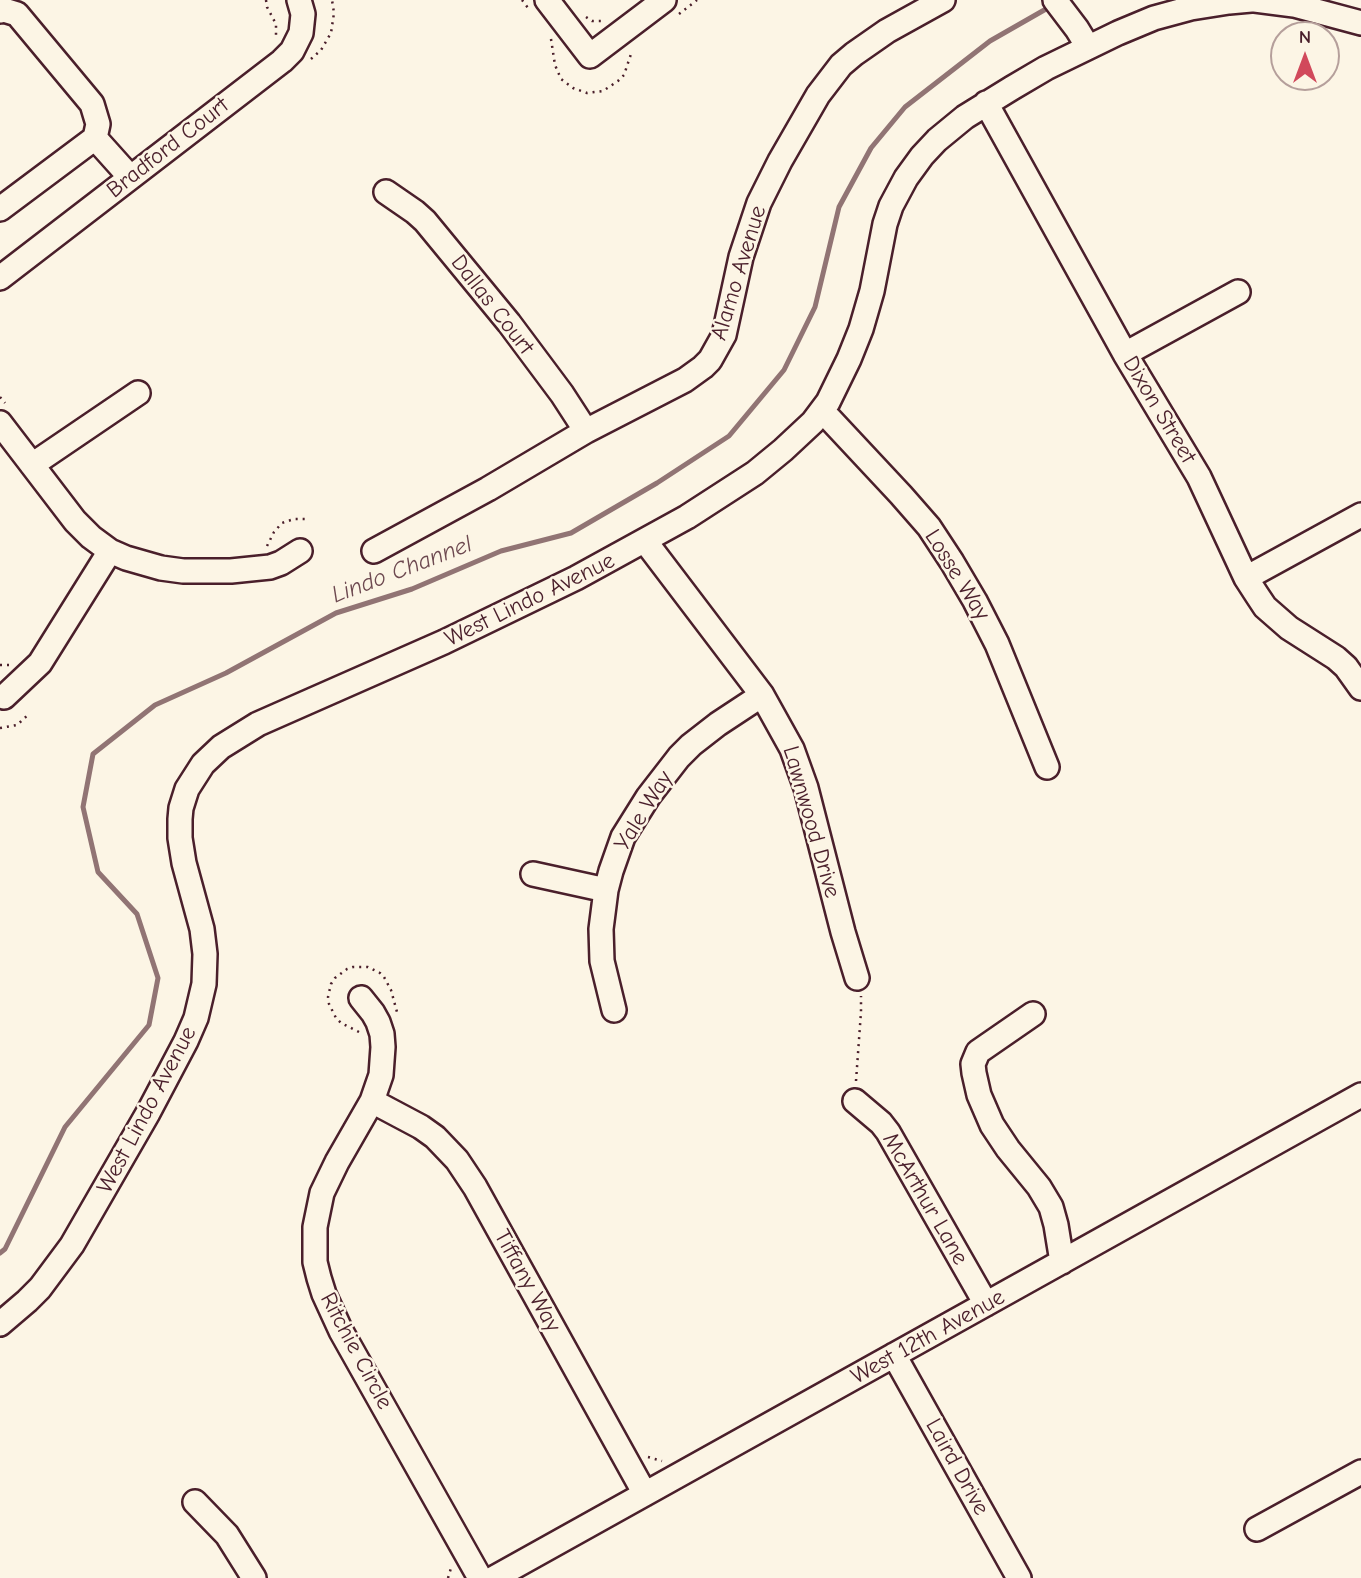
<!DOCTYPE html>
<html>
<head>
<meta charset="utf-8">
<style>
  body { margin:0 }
  #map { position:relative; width:1361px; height:1578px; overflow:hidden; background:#fcf5e5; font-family:"Comic Neue",sans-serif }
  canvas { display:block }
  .north { position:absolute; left:1270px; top:21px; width:70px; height:70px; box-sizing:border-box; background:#fcf5e5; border:2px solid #b59f9b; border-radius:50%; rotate:0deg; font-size:19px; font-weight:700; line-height:28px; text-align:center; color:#4a1f2b }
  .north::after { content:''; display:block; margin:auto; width:24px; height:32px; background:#d1495b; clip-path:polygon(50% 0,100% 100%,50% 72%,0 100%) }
</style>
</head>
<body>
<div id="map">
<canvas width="1361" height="1578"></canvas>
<div class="north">N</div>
</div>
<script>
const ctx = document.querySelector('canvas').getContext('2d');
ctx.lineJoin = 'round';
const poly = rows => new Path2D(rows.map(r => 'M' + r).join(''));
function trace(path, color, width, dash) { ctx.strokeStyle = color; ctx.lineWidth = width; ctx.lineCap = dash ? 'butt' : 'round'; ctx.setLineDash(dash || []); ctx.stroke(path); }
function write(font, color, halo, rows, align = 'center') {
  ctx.font = font + ' "Comic Neue",sans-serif'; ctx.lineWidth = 5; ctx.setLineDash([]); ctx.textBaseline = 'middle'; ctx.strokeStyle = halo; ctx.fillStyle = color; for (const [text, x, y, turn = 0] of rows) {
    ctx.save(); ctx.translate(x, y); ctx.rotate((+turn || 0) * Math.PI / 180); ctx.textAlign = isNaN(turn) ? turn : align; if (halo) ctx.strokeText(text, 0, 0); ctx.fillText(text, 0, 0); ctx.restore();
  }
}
trace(poly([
  [0,1253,5,1249,65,1127,149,1025,158,978,137,914,98,872,83,807,93,754,155,705,226,673,336,613,412,589,501,551,571,533,657,483,729,436,784,370,815,307,839,207,871,148,905,107,990,41,1053,5]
]), '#917474', 5);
const minor = poly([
  [547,0,590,56,664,0],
  [1055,0,1077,29,1088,47],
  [1255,0,1294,5,1361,23],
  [0,11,4,10,17,14,92,104,98,124,95,138,0,209],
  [986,103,1125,354,1199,477,1246,578,1257,595,1265,607,1289,628,1336,658,1346,667,1361,688],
  [95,138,130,177],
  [386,192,415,212,425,221,509,323,562,394,586,431],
  [0,278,282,61,292,51,301,33,303,14,299,0],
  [1125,354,1238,292],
  [821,413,830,419,901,495,929,527,952,562,975,601,997,644,1047,767],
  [0,423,75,521,91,537,110,551,126,558,161,568,183,571,231,571,270,567,281,563,300,551],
  [32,465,138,393],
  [645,541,762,695,792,749,806,788,843,932,857,978],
  [374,551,488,489,586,431,685,380,703,367,710,360,724,335,741,257,759,203,780,161,818,95,841,65,854,54,887,31,943,0],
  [1246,578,1361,515],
  [4,697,40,663,110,551],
  [533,874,606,890],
  [361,998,373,1013,378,1022,382,1034,383,1047,381,1075,372,1101,337,1162,322,1193,315,1227,315,1262,319,1278,324,1294,341,1331,480,1578],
  [614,1010,602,961,601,929,606,890,611,871,623,837,648,797,679,757,691,745,718,724,762,695],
  [1033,1014,978,1052,973,1064,974,1073,979,1095,992,1125,1008,1149,1039,1187,1051,1207,1056,1225,1062,1262],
  [372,1101,421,1127,435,1137,457,1160,475,1187,645,1494],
  [855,1101,881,1123,888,1132,986,1304],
  [0,1324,27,1301,40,1288,72,1245,148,1113,186,1041,196,1018,204,984,205,954,202,929,184,863,180,838,180,819,181,808,187,789,203,764,221,747,258,724,444,642,576,578,687,517,755,473,783,450,813,422,828,402,849,359,861,329,872,291,885,224,891,206,906,178,922,156,937,140,965,117,1012,88,1046,68,1118,33,1154,18,1191,8,1229,2,1251,0],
  [894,1355,1019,1578],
  [195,1502,227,1535,254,1578],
  [1257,1529,1361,1472],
  [494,1578,1361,1095]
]);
trace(minor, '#4a1f2b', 28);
trace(poly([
  [266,0,267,7,276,24,276,36],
  [522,0,528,8],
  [679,14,697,0],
  [586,17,592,21,603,21],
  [551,39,555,65,561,79,573,88,587,93,603,91,618,81,624,75,632,51],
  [311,59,321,50,331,33,334,13,332,0],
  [0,397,5,403],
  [267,546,274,532,282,523,294,519,306,519],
  [0,665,11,665],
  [0,728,17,725,30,713],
  [359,1032,341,1023,336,1018,329,1004,328,997,331,984,335,978,347,969,353,967,368,967,380,973,384,977,391,990,397,1012],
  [856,1081,861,1012,861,996],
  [648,1457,662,1461],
  [448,1578,451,1568]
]), '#4a1f2b', 2.5, [2, 5]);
trace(minor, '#fcf5e5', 23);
write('23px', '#4a1f2b', '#fcf5e5', [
  ["Bradford Court",168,148,-38],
  ["Alamo Avenue",739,273,-73],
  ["Dallas Court",492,305,52],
  ["Dixon Street",1159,410,59],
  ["Losse Way",957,575,58],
  ["West Lindo Avenue",530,600,-26],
  ["Yale Way",644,811,-58],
  ["Lawnwood Drive",811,822,74],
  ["West Lindo Avenue",147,1110,-62],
  ["McArthur Lane",925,1199,60],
  ["Tiffany Way",527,1281,61],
  ["West 12th Avenue",928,1337,-29],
  ["Ritchie Circle",356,1351,62],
  ["Laird Drive",957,1467,61]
]);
write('italic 24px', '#6d4950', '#fcf5e5', [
  ["Lindo Channel",402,570,-21]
]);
</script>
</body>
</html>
